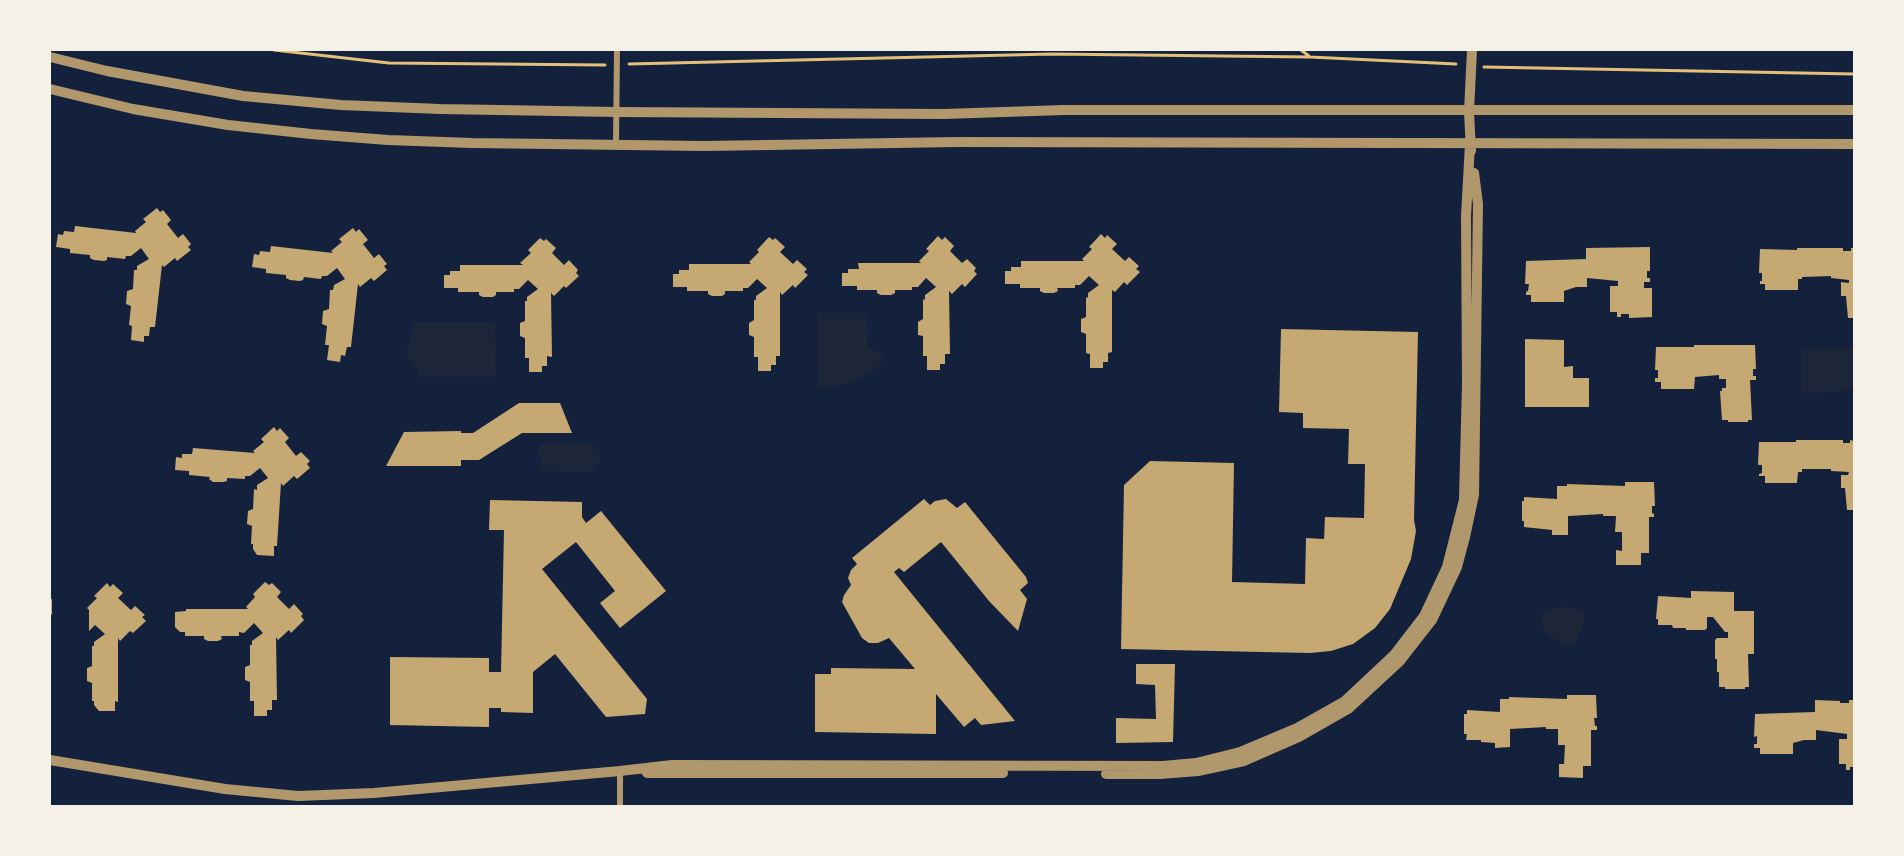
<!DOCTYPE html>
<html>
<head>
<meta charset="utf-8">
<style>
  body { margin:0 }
  #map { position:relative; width:1904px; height:856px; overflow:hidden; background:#14213d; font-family:"Work Sans",sans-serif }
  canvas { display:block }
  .frame { position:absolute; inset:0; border:51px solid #f6f1e7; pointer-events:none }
</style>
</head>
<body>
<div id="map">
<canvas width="1904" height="856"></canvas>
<div class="frame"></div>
</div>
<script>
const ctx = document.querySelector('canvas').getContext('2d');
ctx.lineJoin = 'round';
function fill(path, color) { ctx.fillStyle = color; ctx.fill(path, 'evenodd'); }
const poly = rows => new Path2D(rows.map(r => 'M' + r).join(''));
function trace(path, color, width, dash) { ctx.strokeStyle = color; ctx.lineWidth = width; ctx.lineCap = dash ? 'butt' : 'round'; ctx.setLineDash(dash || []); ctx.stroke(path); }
fill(poly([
  [817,313,867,313,868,347,885,356,878,367,853,382,829,387,818,388],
  [413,322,495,322,496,377,420,377,406,355],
  [1801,349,1854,349,1854,386,1842,392,1801,393],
  [541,444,593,444,593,446,599,450,601,457,599,464,593,467,593,472,541,471,541,458,536,452],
  [1563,607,1581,610,1585,615,1582,631,1574,644,1568,646,1550,636,1543,629,1540,620,1543,613,1551,609]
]), '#1d2539');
fill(poly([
  [157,208,160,212,163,210,171,220,167,224,178,238,183,234,191,244,188,247,191,250,177,261,175,258,164,267,162,265,155,327,150,327,149,336,144,336,144,342,131,340,132,326,129,325,131,306,126,304,127,291,133,289,134,270,137,270,137,266,149,259,141,248,131,256,126,256,125,259,107,257,107,260,104,261,94,260,90,258,90,255,70,253,70,249,56,247,58,234,63,235,64,231,74,232,75,226,136,233,135,231,146,222,143,219],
  [353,228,356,232,359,229,368,240,363,244,374,258,379,254,387,264,384,266,387,270,374,281,371,278,360,287,358,284,351,347,347,347,345,356,341,355,340,362,327,360,329,345,325,345,327,326,322,324,323,311,329,309,330,290,333,290,334,285,345,279,337,268,327,276,322,276,321,279,304,277,303,280,300,281,290,280,286,278,286,275,266,273,266,269,252,267,254,254,259,255,260,251,270,252,271,246,333,253,331,251,342,242,339,239],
  [1101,234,1105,238,1107,235,1117,244,1112,249,1125,261,1129,257,1139,266,1136,269,1140,272,1127,285,1124,282,1115,292,1112,290,1112,352,1108,353,1108,362,1103,362,1103,368,1090,368,1090,354,1086,353,1086,334,1081,332,1081,319,1086,317,1086,298,1088,297,1088,293,1099,285,1089,276,1080,285,1075,285,1075,288,1057,288,1058,291,1054,293,1044,293,1040,291,1040,288,1020,288,1020,284,1005,284,1005,271,1011,271,1011,267,1021,267,1021,261,1084,261,1082,259,1092,249,1089,247],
  [938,236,942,240,945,237,954,246,950,251,962,263,967,259,976,268,974,271,977,274,965,287,962,284,952,294,949,291,950,354,945,354,945,364,940,364,940,370,927,370,927,356,923,356,923,336,918,335,918,322,923,319,923,299,925,300,925,295,936,287,926,278,918,287,912,287,912,290,895,290,895,293,891,295,881,295,877,293,877,290,857,290,857,286,842,286,842,273,848,273,848,269,859,269,858,263,921,263,919,261,929,251,926,249],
  [769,237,773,240,775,238,785,247,780,252,793,264,797,260,807,269,804,272,808,275,795,288,793,285,782,295,780,292,780,356,776,356,776,365,771,365,771,371,758,371,758,357,754,357,754,337,749,335,749,323,754,320,754,300,756,300,756,296,767,288,757,279,748,288,743,288,743,291,725,291,725,294,722,296,712,296,708,294,708,291,687,291,687,287,673,287,673,274,679,274,679,270,689,270,689,264,751,264,749,262,759,252,757,250],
  [540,238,544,241,546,239,556,248,552,253,564,265,569,260,578,270,576,273,579,276,566,288,564,286,554,296,551,293,552,357,547,356,547,366,542,366,542,372,529,372,529,358,525,358,525,338,520,336,520,323,525,321,525,301,527,301,527,297,538,289,528,280,519,289,514,289,514,292,496,292,496,295,493,297,483,297,479,295,479,292,458,292,458,288,444,288,444,275,450,275,450,271,460,271,460,265,523,265,520,263,531,253,528,250],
  [1650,247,1650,271,1647,271,1647,278,1650,278,1650,282,1644,282,1644,288,1652,288,1652,317,1629,318,1629,314,1621,314,1621,317,1617,317,1617,312,1610,312,1610,286,1618,286,1618,281,1587,278,1587,287,1576,287,1564,291,1564,302,1531,302,1531,295,1526,295,1526,292,1528,291,1529,284,1525,284,1526,261,1586,259,1586,248],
  [1797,248,1843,248,1843,251,1851,251,1851,248,1854,248,1854,318,1848,318,1846,296,1841,296,1841,282,1849,283,1849,280,1831,278,1831,276,1802,277,1802,279,1798,279,1798,290,1765,290,1765,284,1760,284,1760,281,1762,281,1762,273,1759,273,1760,249,1797,250],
  [1281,329,1418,332,1414,520,1416,531,1411,559,1390,609,1375,628,1353,644,1331,651,1310,653,1121,649,1124,485,1150,461,1234,463,1232,582,1305,584,1306,538,1324,539,1325,517,1364,518,1365,464,1348,464,1349,429,1303,428,1303,413,1279,412],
  [1525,339,1564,340,1564,367,1573,366,1573,378,1589,378,1589,407,1525,407],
  [1694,345,1755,345,1756,369,1753,369,1753,376,1756,376,1756,380,1750,380,1752,420,1748,420,1748,422,1728,422,1728,420,1722,420,1720,391,1722,391,1722,388,1726,388,1726,379,1719,379,1719,375,1695,377,1694,389,1661,389,1661,382,1655,382,1655,378,1658,378,1658,370,1655,370,1656,347,1694,347],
  [519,403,560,403,572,433,522,433,479,460,461,460,461,466,386,466,404,432,461,431,461,433,473,433],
  [274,427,277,431,280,428,289,438,285,442,296,456,301,452,310,461,307,464,310,468,297,479,294,476,283,486,281,483,277,546,274,546,274,556,257,555,253,549,253,544,251,544,252,526,247,524,248,511,253,509,254,489,257,490,257,485,268,478,260,468,250,476,245,476,245,479,227,478,227,481,223,482,213,482,209,479,210,477,189,475,189,471,175,470,176,457,182,458,182,454,192,454,193,448,255,453,253,451,264,442,261,439],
  [1796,440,1843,440,1843,443,1850,443,1850,440,1854,441,1854,510,1847,510,1845,488,1841,488,1841,475,1848,475,1849,472,1831,471,1831,469,1802,469,1802,472,1798,472,1797,483,1765,483,1765,476,1759,476,1759,474,1762,473,1762,465,1758,465,1759,442,1796,442],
  [1625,482,1654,482,1655,506,1652,506,1652,513,1654,514,1654,517,1649,517,1649,553,1641,553,1641,565,1616,565,1616,550,1622,551,1622,532,1615,532,1616,516,1603,516,1603,514,1568,516,1568,535,1552,535,1552,530,1524,527,1524,521,1522,521,1522,501,1524,501,1524,497,1557,499,1557,486,1567,486,1567,484,1625,486],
  [924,499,930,505,935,501,946,499,957,508,965,502,1026,577,1028,583,1020,590,1027,599,1018,631,989,601,941,542,904,572,899,568,894,572,1015,721,981,725,975,718,964,727,936,694,936,734,815,732,815,674,831,674,831,668,915,669,889,638,878,643,869,643,862,638,842,602,844,595,851,585,848,578,851,570,857,564,852,558],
  [490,500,582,502,582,517,586,523,601,511,666,591,620,628,600,603,615,591,576,542,542,569,647,699,645,714,606,717,555,654,533,672,533,713,501,712,501,708,489,708,489,727,390,725,390,657,489,658,489,672,501,672,504,530,489,530],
  [265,582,269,585,272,583,281,592,277,597,289,609,294,604,303,614,301,616,304,620,291,633,289,630,278,640,276,637,277,700,272,700,272,710,267,710,267,716,254,716,254,701,250,701,250,682,245,680,245,667,250,665,250,645,252,645,252,641,263,633,254,623,244,633,239,632,239,636,221,636,222,639,218,641,208,641,204,639,204,636,185,636,185,632,180,632,175,627,175,612,186,611,186,609,248,609,246,607,255,597,253,594],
  [107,583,110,587,113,584,123,593,118,598,131,610,135,606,145,615,142,617,146,621,133,633,130,631,120,641,118,638,118,702,115,701,115,711,99,711,94,705,94,701,92,701,92,683,87,681,87,668,92,666,92,646,94,646,94,642,105,634,95,625,89,631,89,610,87,608,97,598,94,596],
  [1691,591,1734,592,1734,611,1754,611,1754,654,1748,654,1749,687,1745,687,1745,689,1725,689,1725,687,1719,687,1719,672,1717,672,1717,659,1715,659,1715,640,1717,638,1728,638,1728,632,1725,632,1713,617,1707,617,1707,628,1705,630,1686,630,1686,628,1673,628,1672,625,1658,625,1658,619,1656,619,1658,596,1691,598],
  [50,599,52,599,52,614,50,616],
  [1136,664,1175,664,1173,742,1116,743,1116,718,1156,719,1155,685,1136,684],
  [1567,695,1596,695,1597,718,1594,718,1595,726,1597,726,1597,730,1591,730,1591,766,1583,766,1583,778,1559,777,1559,764,1564,764,1565,745,1558,745,1558,729,1546,729,1546,727,1510,729,1510,747,1495,748,1495,743,1481,742,1481,740,1466,740,1467,734,1464,734,1464,714,1467,714,1467,710,1500,712,1500,699,1509,699,1509,697,1567,699],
  [1815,700,1840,701,1840,703,1849,703,1849,700,1854,700,1854,767,1850,767,1850,770,1846,770,1846,764,1839,764,1839,739,1847,739,1847,734,1816,730,1816,740,1804,740,1793,743,1793,754,1760,754,1760,748,1754,748,1754,744,1757,744,1757,736,1754,737,1755,714,1815,712]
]), '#c6a872');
trace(poly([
  [274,50,389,63,605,65],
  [1301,50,1309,56],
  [629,64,1052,54,1310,57,1456,64],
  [1484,67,1854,74]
]), '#e5c07b', 3);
trace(poly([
  [616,143,617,50],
  [620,806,620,771]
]), '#b1986c', 6);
trace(poly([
  [50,57,107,71,243,96,341,105,440,109,616,112,944,114,1064,110,1854,110],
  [50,89,133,109,228,125,311,134,388,140,472,143,704,146,958,142,1854,144],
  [1471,151,1469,112,1472,50],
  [50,760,225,789,298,796,374,793,620,771,672,765,1163,766,1196,763,1240,752,1297,728,1345,701,1394,655,1424,616,1447,567,1464,500,1467,384,1466,216,1470,144],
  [647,773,1003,773],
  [1106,774,1160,774,1198,771,1244,761,1299,737,1348,709,1400,661,1432,620,1457,567,1465,537,1474,495,1478,204,1474,173]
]), '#b1986c', 10);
</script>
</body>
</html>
